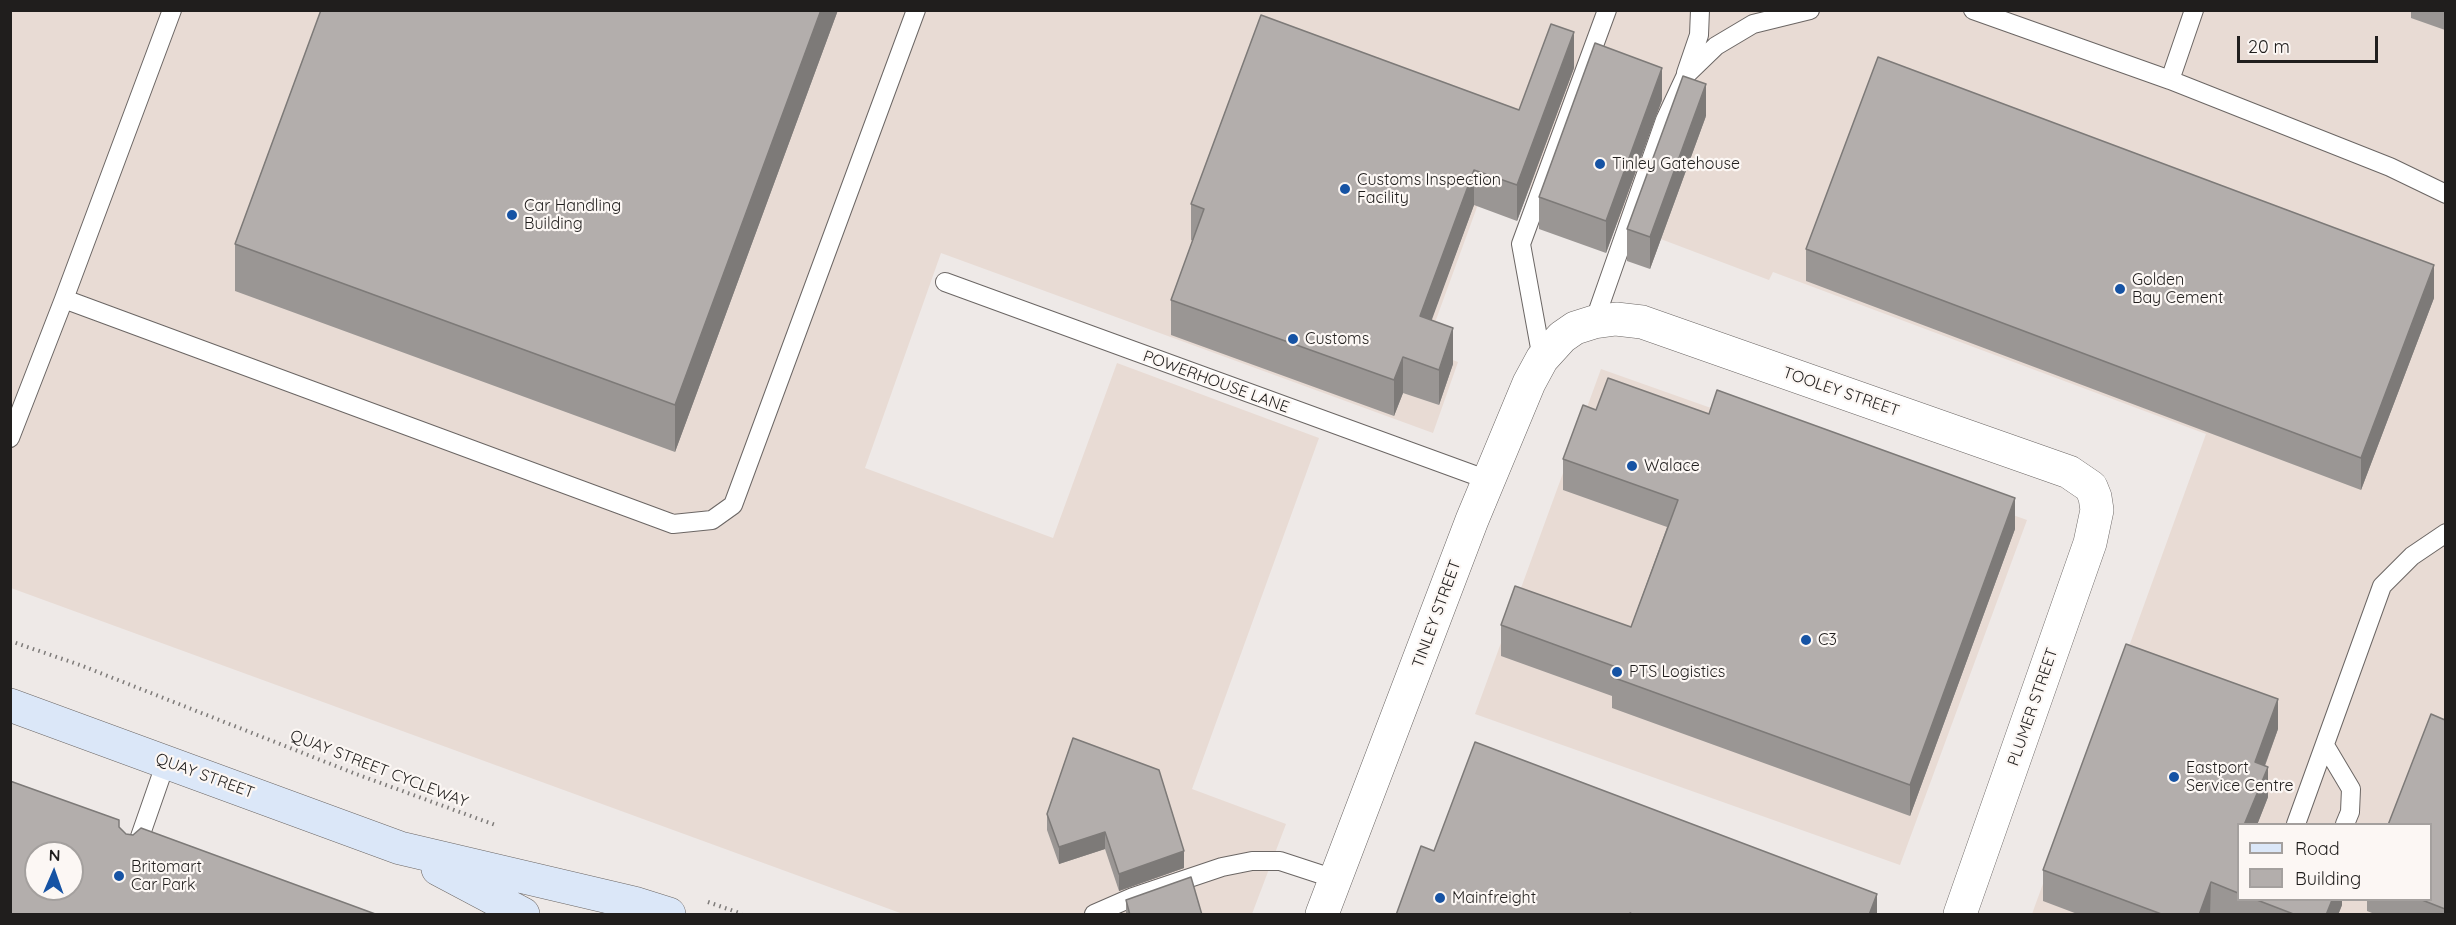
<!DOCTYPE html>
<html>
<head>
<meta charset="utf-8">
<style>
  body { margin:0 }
  #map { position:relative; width:2456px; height:925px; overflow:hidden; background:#eee9e7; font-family:Quicksand,sans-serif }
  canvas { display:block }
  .frame { position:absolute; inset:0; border:12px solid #201e1d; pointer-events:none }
  .legend { position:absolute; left:2237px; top:823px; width:195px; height:78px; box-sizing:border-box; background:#fcf7f4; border:2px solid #a4a09e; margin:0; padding:8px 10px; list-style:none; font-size:18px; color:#201e1d }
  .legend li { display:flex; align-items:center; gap:12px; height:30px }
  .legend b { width:30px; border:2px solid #a4a09e }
  .north { position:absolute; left:24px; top:841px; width:60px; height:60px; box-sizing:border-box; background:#fcf7f4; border:2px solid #a4a09e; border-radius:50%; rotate:2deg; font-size:16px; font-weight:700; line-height:24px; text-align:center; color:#201e1d }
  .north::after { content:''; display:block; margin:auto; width:21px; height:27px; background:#1653a4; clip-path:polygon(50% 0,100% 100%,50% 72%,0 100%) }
  .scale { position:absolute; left:2237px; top:36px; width:141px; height:27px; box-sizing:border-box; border:3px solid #201e1d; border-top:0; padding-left:8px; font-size:18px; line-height:21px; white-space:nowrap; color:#201e1d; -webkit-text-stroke:4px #fcf7f4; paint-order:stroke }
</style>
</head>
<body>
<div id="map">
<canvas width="2456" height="925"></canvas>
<div class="frame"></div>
<ul class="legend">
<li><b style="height:8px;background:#dbe7f8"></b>Road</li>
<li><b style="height:16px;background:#b3aeac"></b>Building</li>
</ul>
<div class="north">N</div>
<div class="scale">20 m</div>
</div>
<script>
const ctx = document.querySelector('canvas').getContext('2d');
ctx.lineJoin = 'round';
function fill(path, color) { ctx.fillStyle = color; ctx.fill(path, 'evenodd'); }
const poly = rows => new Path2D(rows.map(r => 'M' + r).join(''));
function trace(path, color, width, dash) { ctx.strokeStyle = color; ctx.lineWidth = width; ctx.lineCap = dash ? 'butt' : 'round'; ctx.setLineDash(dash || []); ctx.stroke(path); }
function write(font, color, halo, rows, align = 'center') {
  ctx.font = font + ' Quicksand,sans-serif'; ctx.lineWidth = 4.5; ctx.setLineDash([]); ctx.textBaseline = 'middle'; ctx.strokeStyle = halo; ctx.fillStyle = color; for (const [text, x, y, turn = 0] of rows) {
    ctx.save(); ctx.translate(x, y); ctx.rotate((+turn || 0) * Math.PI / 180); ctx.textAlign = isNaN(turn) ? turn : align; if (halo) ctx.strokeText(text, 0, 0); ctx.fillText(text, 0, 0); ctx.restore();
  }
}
fill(poly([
  [10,11,2445,11,2445,914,2032,914,2206,434,1773,272,1769,280,1489,174,1433,328,1434,353,1458,362,1433,433,941,253,865,468,1053,538,1117,363,1319,438,1192,789,1286,824,1252,914,903,914,11,588],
  [2238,824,2430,824,2430,900,2238,900],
  [1601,369,2027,520,1900,865,1475,714]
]), '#e8dbd4');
const service = poly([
  [172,10,64,299,673,524,712,520,733,505,916,10],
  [1973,10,2170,80,2390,167,2446,194],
  [1686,73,1699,35,1700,10],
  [2170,80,2194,10],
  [945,282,1488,480],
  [1594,322,1665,120,1686,75,1716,46,1753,24,1810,10],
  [1542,359,1521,244,1607,10],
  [10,438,64,299],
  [2326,747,2351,789,2350,812,2345,824],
  [2296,824,2382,586,2412,556,2446,533],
  [135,851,166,762],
  [1094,914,1133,897,1222,867,1252,861,1280,861,1335,879]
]);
const minor = poly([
  [1322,914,1472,520,1529,383,1542,359,1562,337,1575,328,1594,322,1616,319,1642,322,2069,472,2091,487,2095,497,2097,510,2090,543,1960,914]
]);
const secondary = poly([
  [10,705,400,848,634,903,669,914],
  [438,869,523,914]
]);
trace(service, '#6b6664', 20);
trace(minor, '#6b6664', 34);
trace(secondary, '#6b6664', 34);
trace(poly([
  [10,641,80,665,356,774,498,826],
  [708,902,742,914]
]), '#7e7b79', 4, [1.5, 4.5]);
trace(service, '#fff', 18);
trace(minor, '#fff', 33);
trace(secondary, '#dbe7f8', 33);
fill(poly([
  [321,10,838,10,675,452,235,291,235,244],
  [2411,10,2445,10,2445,30,2411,18],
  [1574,68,1517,221,1474,205,1431,320,1453,364,1439,405,1403,393,1394,416,1171,335,1171,300,1193,241,1191,240,1191,204,1519,110],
  [1662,100,1606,253,1539,229,1539,197],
  [1706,116,1650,269,1627,261,1627,229],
  [1806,249,2434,298,2361,490,1806,281],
  [1596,410,2015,529,1910,816,1612,708,1612,696,1501,656,1501,625,1631,627,1667,527,1563,490,1563,459],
  [2445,720,2445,915,2377,915,2367,911,2367,900,2430,900],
  [2278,729,2265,766,2268,797,2257,825,2238,825,2238,900,2342,900,2342,905,2338,915,2216,915,2211,913,2210,915,2080,915,2043,901,2043,870],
  [1073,738,1184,868,1119,891,1105,849,1059,864,1047,830,1047,814],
  [1126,900,1202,915,1126,915]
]), '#9a9694');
fill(poly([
  [821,10,838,10,675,452,675,405],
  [1574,32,1574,68,1517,221,1517,185],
  [1662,68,1662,100,1606,253,1606,221],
  [1706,84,1706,116,1650,269,1650,237],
  [1474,170,1474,205,1420,352,1420,316],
  [2434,265,2434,298,2361,490,2361,458],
  [1453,328,1453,364,1439,405,1439,370],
  [1403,357,1403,393,1394,416,1394,380],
  [2015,498,2015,529,1910,816,1910,785],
  [2278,699,2278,729,2255,792,2255,762],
  [2268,767,2268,797,2257,825,2244,825],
  [1105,832,1105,849,1059,864,1059,847],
  [1184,851,1184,868,1119,891,1119,874],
  [2211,882,2210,915,2199,915],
  [1877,894,1877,915,1869,915],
  [2332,900,2342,900,2342,905,2338,915,2326,915]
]), '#7d7a78');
const building = poly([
  [321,10,821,10,675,405,235,244,321,10],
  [1261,15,1519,110,1551,24,1574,32,1517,185,1474,170,1420,316,1453,328,1439,370,1403,357,1394,380,1171,300,1204,209,1191,204,1261,15],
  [1595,43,1662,68,1606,221,1539,197,1595,43],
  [1878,57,2434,265,2361,458,1806,249,1878,57],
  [1683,76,1706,84,1650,237,1627,229,1683,76],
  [1608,378,1709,414,1717,390,2015,498,1910,785,1612,677,1616,667,1501,625,1515,586,1631,627,1678,500,1563,459,1583,405,1596,410,1608,378],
  [2126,644,2278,699,2255,762,2268,767,2244,825,2238,825,2238,893,2211,882,2199,915,2164,915,2043,870,2126,644],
  [2431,714,2445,720,2445,909,2422,900,2430,900,2430,825,2388,825,2431,714],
  [1073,738,1159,770,1184,851,1119,874,1105,832,1059,847,1047,814,1073,738],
  [1475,742,1877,894,1869,915,1634,915,1630,913,1630,915,1396,915,1421,846,1434,851,1475,742],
  [10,781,119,820,119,827,126,834,133,835,141,828,378,915,10,915,10,781],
  [36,853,72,853,72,889,36,889,36,853],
  [1191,877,1202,915,1130,915,1126,900,1191,877],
  [2257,900,2332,900,2326,915,2296,915,2257,900]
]);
fill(building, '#b3aeac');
trace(building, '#7d7a78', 1.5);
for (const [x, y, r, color] of [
  [1600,164,6,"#1653a4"],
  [1345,189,6,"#1653a4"],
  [512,215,6,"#1653a4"],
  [2120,289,6,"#1653a4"],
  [1293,339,6,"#1653a4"],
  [1632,466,6,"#1653a4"],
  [1806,640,6,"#1653a4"],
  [1617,672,6,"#1653a4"],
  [2174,777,6,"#1653a4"],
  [119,876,6,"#1653a4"],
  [1440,898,6,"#1653a4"]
]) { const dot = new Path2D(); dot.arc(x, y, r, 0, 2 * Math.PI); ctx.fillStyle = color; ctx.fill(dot); trace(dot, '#fcf7f4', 2); }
write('16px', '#201e1d', '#fcf7f4', [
  ["Tinley Gatehouse",1612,164],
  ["Customs Inspection",1357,180],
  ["Facility",1357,198],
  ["Car Handling",524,206],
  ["Building",524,224],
  ["Golden",2132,280],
  ["Bay Cement",2132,298],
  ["Customs",1305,339],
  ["Walace",1644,466],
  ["C3",1818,640],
  ["PTS Logistics",1629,672],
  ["Eastport",2186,768],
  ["Service Centre",2186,786],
  ["Britomart",131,867],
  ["Car Park",131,885],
  ["Mainfreight",1452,898]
], 'left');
write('16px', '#201e1d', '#fcf7f4', [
  ["POWERHOUSE LANE",1216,382,20],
  ["TOOLEY STREET",1841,392,19],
  ["TINLEY STREET",1437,614,-70],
  ["PLUMER STREET",2033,707,-71],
  ["QUAY STREET CYCLEWAY",379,769,21],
  ["QUAY STREET",205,776,20]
]);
</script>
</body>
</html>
